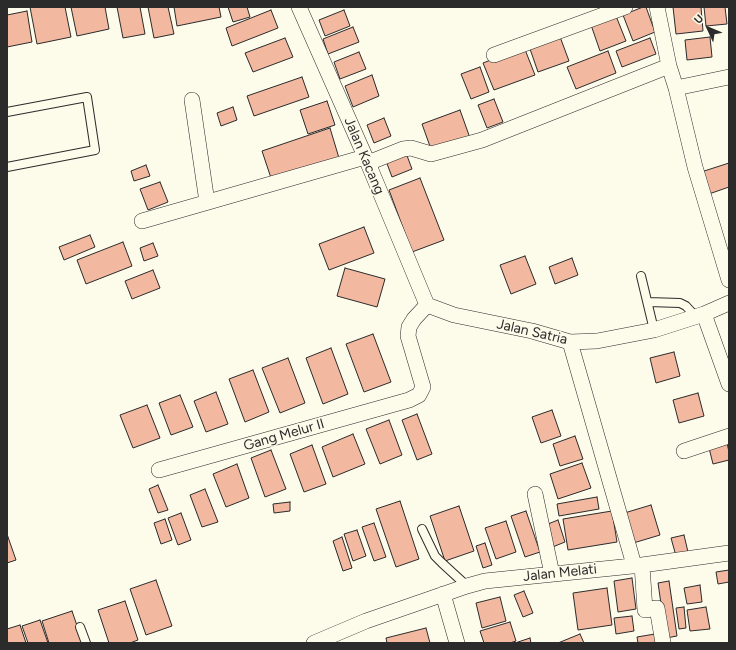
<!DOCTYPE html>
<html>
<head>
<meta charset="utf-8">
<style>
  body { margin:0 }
  #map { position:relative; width:736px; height:650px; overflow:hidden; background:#fdfbea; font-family:Figtree,sans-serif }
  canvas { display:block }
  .frame { position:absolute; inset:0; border:8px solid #2b2b2b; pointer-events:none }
  .north { position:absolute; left:688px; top:8px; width:40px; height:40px; -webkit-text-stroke:3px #fdfbea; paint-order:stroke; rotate:314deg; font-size:11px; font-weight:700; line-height:16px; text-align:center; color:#2b2b2b }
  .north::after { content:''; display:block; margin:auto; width:14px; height:18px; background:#2b2b2b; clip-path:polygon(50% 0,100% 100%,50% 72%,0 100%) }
</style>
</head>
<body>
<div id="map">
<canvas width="736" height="650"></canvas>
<div class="frame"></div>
<div class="north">U</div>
</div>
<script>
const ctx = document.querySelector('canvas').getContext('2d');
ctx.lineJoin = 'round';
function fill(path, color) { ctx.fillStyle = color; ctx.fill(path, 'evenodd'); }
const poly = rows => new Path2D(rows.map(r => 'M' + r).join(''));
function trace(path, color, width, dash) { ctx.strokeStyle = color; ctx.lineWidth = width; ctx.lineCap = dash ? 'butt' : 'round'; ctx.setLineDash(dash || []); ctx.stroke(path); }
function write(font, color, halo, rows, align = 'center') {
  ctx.font = font + ' Figtree,sans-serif'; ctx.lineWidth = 3; ctx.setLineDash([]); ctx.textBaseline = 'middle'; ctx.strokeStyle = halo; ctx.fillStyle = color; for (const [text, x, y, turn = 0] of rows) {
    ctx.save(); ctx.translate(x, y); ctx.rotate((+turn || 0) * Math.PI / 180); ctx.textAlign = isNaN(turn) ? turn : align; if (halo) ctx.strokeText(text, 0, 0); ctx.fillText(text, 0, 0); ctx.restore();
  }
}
const building = poly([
  [30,7,65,7,71,37,37,44,30,7],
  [71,7,105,7,109,29,77,36,71,7],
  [117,7,140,7,145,34,123,38,117,7],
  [148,7,168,7,174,34,154,38,148,7],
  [174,7,219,7,221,17,177,26,174,7],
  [228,7,247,7,250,17,233,22,228,7],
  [643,7,646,7,655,32,633,41,623,15,643,7],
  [673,7,701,7,703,31,676,34,673,7],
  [704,7,725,7,727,24,706,26,704,7],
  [271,10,278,28,232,46,226,28,271,10],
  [344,10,350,26,325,36,319,20,344,10],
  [27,11,32,42,7,47,7,15,27,11],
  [616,16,626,41,600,51,591,25,616,16],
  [353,27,359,42,328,54,323,39,353,27],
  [559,34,569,61,538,72,529,46,559,34],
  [710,37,712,57,687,60,685,40,710,37],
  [285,38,293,57,253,72,245,53,285,38],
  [650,38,656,54,622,67,616,51,650,38],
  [524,47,535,75,494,90,483,63,524,47],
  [608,51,616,73,576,89,567,67,608,51],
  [359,52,366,69,340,79,334,62,359,52],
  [480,67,489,92,471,99,461,74,480,67],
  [372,75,379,96,353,107,345,86,372,75],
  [302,77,309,97,254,116,247,96,302,77],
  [494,99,503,122,487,128,478,105,494,99],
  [327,101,335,125,308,134,300,110,327,101],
  [233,107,237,120,221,126,217,113,233,107],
  [460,110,470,138,432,152,422,124,460,110],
  [384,118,391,136,374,143,367,125,384,118],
  [330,128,339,158,272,181,262,151,330,128],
  [406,153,412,169,392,177,386,161,406,153],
  [729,163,729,187,706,195,698,173,729,163],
  [146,165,150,176,134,181,131,171,146,165],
  [420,178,444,240,412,252,389,190,420,178],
  [160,182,168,202,148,210,140,189,160,182],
  [364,227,374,253,329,270,319,244,364,227],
  [90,235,95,247,64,260,59,247,90,235],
  [123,242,132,266,86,284,77,260,123,242],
  [153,243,158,256,144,261,140,248,153,243],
  [525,256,536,284,511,294,500,265,525,256],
  [572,258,578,275,555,284,549,267,572,258],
  [345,268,385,279,377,307,337,296,345,268],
  [153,270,160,288,132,299,125,281,153,270],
  [373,334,391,382,364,392,346,344,373,334],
  [331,348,348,394,323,404,306,358,331,348],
  [674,352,680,376,656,383,650,358,674,352],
  [288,358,305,403,280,413,262,368,288,358],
  [253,370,269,412,245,422,229,379,253,370],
  [216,392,228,424,206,432,194,401,216,392],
  [698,393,704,416,679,423,673,400,698,393],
  [180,395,193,427,171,435,159,403,180,395],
  [147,405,160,438,133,448,120,415,147,405],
  [552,410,561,436,541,443,532,417,552,410],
  [417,414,432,454,417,460,402,420,417,414],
  [389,420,402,455,380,464,366,429,389,420],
  [353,434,365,464,333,477,322,447,353,434],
  [575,436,583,459,560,466,553,444,575,436],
  [727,443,729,452,729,460,713,464,709,448,727,443],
  [312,445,326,484,304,492,290,454,312,445],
  [271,450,286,489,265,497,251,458,271,450],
  [582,463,591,488,558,499,550,474,582,463],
  [237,464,249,498,226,507,213,474,237,464],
  [158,485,168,510,158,513,149,489,158,485],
  [205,489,218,522,202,527,190,495,205,489],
  [597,497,599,509,559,516,557,504,597,497],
  [400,501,419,559,396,567,376,509,400,501],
  [290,502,290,511,274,513,273,504,290,502],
  [651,505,660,535,630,544,621,514,651,505],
  [459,506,474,551,445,561,430,516,459,506],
  [526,511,540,552,525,557,511,516,526,511],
  [612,511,617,542,568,550,563,519,612,511],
  [181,513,191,540,178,545,168,518,181,513],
  [165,519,172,540,161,544,154,523,165,519],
  [558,520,565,542,550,548,543,526,558,520],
  [506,521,516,552,496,559,485,528,506,521],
  [374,523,386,557,374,561,362,527,374,523],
  [357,530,366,556,353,561,344,534,357,530],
  [684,535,688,552,676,556,671,538,684,535],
  [8,537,16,560,7,563,7,538,8,537],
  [342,537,352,568,343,571,333,541,342,537],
  [485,543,492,565,483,568,476,546,485,543],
  [729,570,729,582,718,584,716,572,729,570],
  [632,578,636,609,618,612,614,581,632,578],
  [156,580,172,626,146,635,130,589,156,580],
  [669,581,677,636,666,638,658,583,669,581],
  [700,585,702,602,687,604,684,588,700,585],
  [607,588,612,625,578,630,573,593,607,588],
  [524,591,533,613,523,617,514,595,524,591],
  [500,597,506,621,482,628,476,603,500,597],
  [125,601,138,640,130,643,109,643,98,610,125,601],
  [684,607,686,628,679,629,676,608,684,607],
  [706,607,710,629,690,631,687,610,706,607],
  [72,611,83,643,49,643,42,621,72,611],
  [632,616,634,631,616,634,614,618,632,616],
  [40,620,48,643,28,643,22,626,40,620],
  [510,622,516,641,510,643,484,643,480,631,510,622],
  [20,625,26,643,7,643,7,629,20,625],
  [426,628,430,643,387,643,386,638,426,628],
  [580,634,584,643,558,643,580,634],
  [655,634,656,643,638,643,637,637,655,634],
  [530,638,531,643,515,643,530,638]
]);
fill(building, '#f2b8a0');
trace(building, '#2b2b2b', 1);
const lane = poly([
  [7,112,87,97,95,150,7,167],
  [641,276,654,330],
  [648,302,680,303,686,306,696,317],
  [422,529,435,556,442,563,467,586],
  [80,627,86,643]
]);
const street = poly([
  [299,7,368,163,427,305],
  [657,7,669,66,676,88,729,77],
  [494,55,625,7],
  [676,88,695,167,729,280],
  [192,100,207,202],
  [368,163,403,149,411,148,431,154,482,140,669,66],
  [142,221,365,157],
  [427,305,454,315,532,331,570,342,597,341,654,330,704,314,729,303],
  [704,314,729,384],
  [570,342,634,565],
  [684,451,729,436],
  [159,470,409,400,419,395,423,387,408,336,409,327,414,319,427,305],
  [535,494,552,574],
  [642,565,645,610,657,608,663,643],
  [443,594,457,643],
  [314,643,366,621,467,586,485,581,642,565,729,553]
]);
trace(lane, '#2b2b2b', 10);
trace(street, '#2b2b2b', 16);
trace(lane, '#fdfbea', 8);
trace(street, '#fdfbea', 15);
write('14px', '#2b2b2b', '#fdfbea', [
  ["Jalan Kacang",364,156,67],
  ["Jalan Satria",532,332,13],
  ["Gang Melur II",284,435,-16],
  ["Jalan Melati",560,573,-6]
]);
</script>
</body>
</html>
